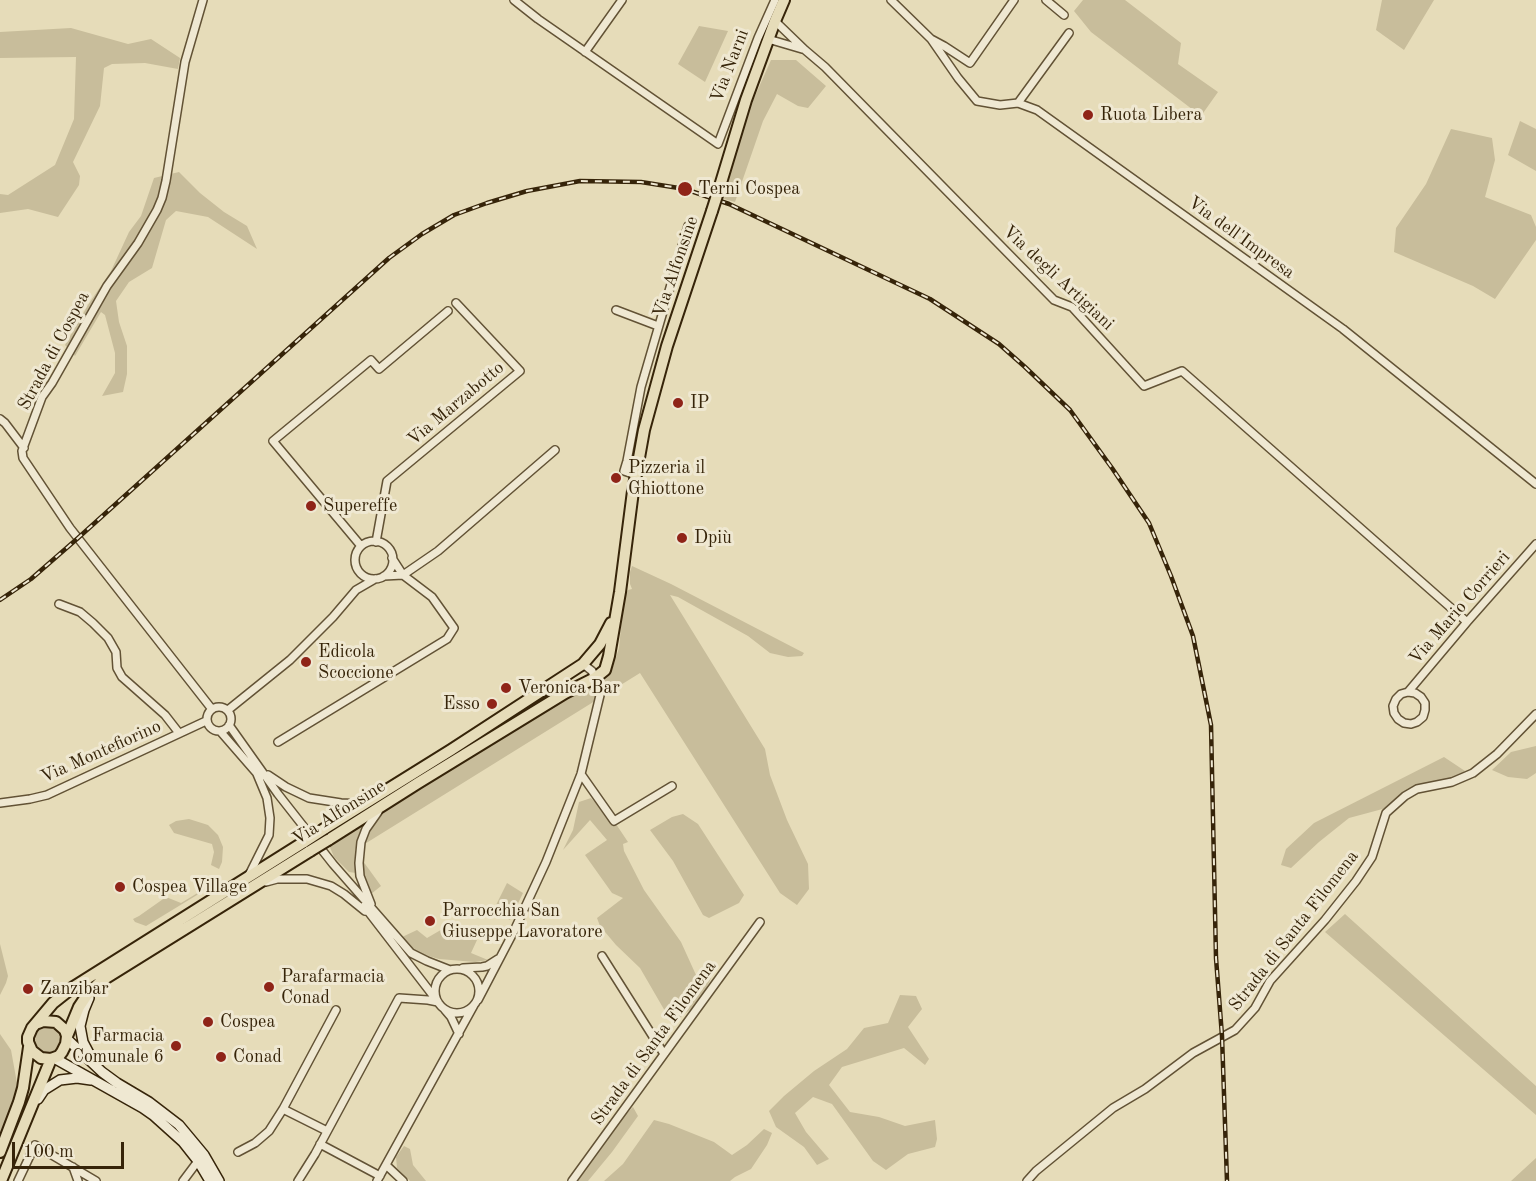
<!DOCTYPE html>
<html>
<head>
<meta charset="utf-8">
<style>
  body { margin:0 }
  #map { position:relative; width:1536px; height:1181px; overflow:hidden; background:#e6dcb9; font-family:"Old Standard TT",serif }
  canvas { display:block }
  .scale { position:absolute; left:12px; top:1142px; width:112px; height:27px; box-sizing:border-box; border:3px solid #362409; border-top:0; padding-left:8px; font-size:18px; line-height:21px; white-space:nowrap; color:#362409; -webkit-text-stroke:4px #efe8d2; paint-order:stroke }
</style>
</head>
<body>
<div id="map">
<canvas width="1536" height="1181"></canvas>
<div class="scale">100 m</div>
</div>
<script>
const ctx = document.querySelector('canvas').getContext('2d');
ctx.lineJoin = 'round';
function fill(path, color) { ctx.fillStyle = color; ctx.fill(path, 'evenodd'); }
const poly = rows => new Path2D(rows.map(r => 'M' + r).join(''));
function trace(path, color, width, dash) { ctx.strokeStyle = color; ctx.lineWidth = width; ctx.lineCap = dash ? 'butt' : 'round'; ctx.setLineDash(dash || []); ctx.stroke(path); }
function write(font, color, halo, rows, align = 'center') {
  ctx.font = font + ' "Old Standard TT",serif'; ctx.lineWidth = 6; ctx.setLineDash([]); ctx.textBaseline = 'middle'; ctx.strokeStyle = halo; ctx.fillStyle = color; for (const [text, x, y, turn = 0] of rows) {
    ctx.save(); ctx.translate(x, y); ctx.rotate((+turn || 0) * Math.PI / 180); ctx.textAlign = isNaN(turn) ? turn : align; if (halo) ctx.strokeText(text, 0, 0); ctx.fillText(text, 0, 0); ctx.restore();
  }
}
fill(poly([
  [1083,0,1125,0,1181,43,1178,64,1218,92,1201,116,1091,32,1074,11],
  [1382,0,1434,0,1404,50,1376,30],
  [699,26,728,31,705,82,678,64],
  [71,28,128,44,151,39,180,58,178,69,145,63,112,64,104,68,100,106,73,162,80,176,79,185,58,217,28,209,0,213,0,194,8,195,55,165,74,119,76,57,0,58,0,32],
  [771,60,796,60,826,86,808,108,798,106,777,94,763,121,735,202,724,199,729,177,751,105],
  [1520,121,1536,129,1536,171,1508,155],
  [1451,129,1492,138,1495,160,1485,197,1531,215,1536,227,1536,240,1495,299,1473,286,1394,252,1396,228,1426,184],
  [179,172,200,193,224,212,247,226,257,249,208,217,176,211,166,220,152,268,129,282,116,301,119,322,127,346,127,374,123,392,102,396,115,373,115,353,105,315,101,312,75,356,65,345,88,305,111,271,129,232,141,216,154,178],
  [632,566,671,584,804,653,802,656,788,657,770,653,748,636,678,597,670,595,765,749,770,775,787,820,808,864,809,889,797,905,780,893,640,673,355,850,381,886,366,898,356,873,349,872,334,857,329,845,560,700,601,679,612,670,619,648,624,596,628,590,632,589,630,584,630,572],
  [1536,746,1536,773,1527,779,1508,777,1492,770,1511,752],
  [1444,757,1465,771,1454,779,1426,787,1390,807,1349,818,1319,842,1291,868,1281,865,1286,849,1314,823],
  [591,798,614,821,628,842,623,844,624,851,644,890,681,942,696,975,711,978,701,1000,680,1018,669,1018,640,968,616,945,600,926,597,918,623,898,612,893,585,855,607,840,590,820,563,850,573,830,579,802],
  [683,814,698,824,744,895,739,903,709,918,703,915,673,861,650,830,672,817],
  [189,819,208,825,218,835,223,847,222,862,219,869,211,865,214,852,212,844,174,833,169,825,176,821],
  [219,880,220,881,146,926,135,922,133,919,139,916,166,897,181,903],
  [507,883,523,893,510,920,493,911],
  [1345,914,1536,1086,1536,1115,1325,932],
  [451,924,469,937,477,940,471,953,488,960,475,962,439,959,418,953,400,938,417,930,427,938],
  [0,944,8,976,6,983,0,995],
  [900,995,916,996,922,1009,908,1027,929,1059,925,1065,904,1048,842,1067,829,1085,850,1112,879,1117,905,1126,935,1120,937,1139,935,1147,908,1154,886,1170,873,1161,832,1104,813,1097,795,1113,806,1132,829,1159,817,1165,804,1147,776,1127,769,1111,784,1096,814,1071,847,1049,864,1028,888,1023],
  '34 1040a14 14 0 1 1 28 0a14 14 0 1 1-28 0Z',
  [0,1034,11,1050,17,1083,14,1102,0,1135],
  [633,1107,638,1116,612,1152,588,1181,576,1181,618,1122],
  [654,1120,669,1124,714,1142,732,1155,747,1145,764,1129,772,1133,767,1145,751,1169,735,1177,730,1181,604,1181,623,1164],
  [404,1146,410,1149,413,1165,426,1181,410,1181,397,1168,396,1157],
  [1536,1158,1536,1181,1511,1181]
]), '#c8bd9b');
const street = poly([
  [203,0,185,62,166,181,162,198,157,210,138,243,107,286,52,383,42,397,22,451,23,458,70,528,211,708],
  [514,0,538,19,718,144,758,38,775,0],
  [891,0,931,39,944,46,970,63,1014,0],
  [1046,0,1064,15],
  [775,21,805,50,825,67,1054,300,1072,307,1144,386,1182,371,1467,622],
  [768,39,802,49],
  [931,39,958,78,977,101,1000,105,1018,103,1037,110,1343,329,1536,484],
  [585,52,622,0],
  [1018,103,1069,33],
  [616,310,658,326],
  [0,419,5,423,24,448],
  [636,475,624,471,627,461,641,387,688,226],
  '355 560a19 19 0 1 1 38 0a19 19 0 1 1-38 0Z',
  [376,542,387,481,520,371,456,303],
  [361,546,273,441,371,360,379,369,448,311],
  [384,576,403,575,438,551,555,450],
  [59,604,80,612,93,623,108,638,116,652,117,668,122,677,165,715,179,733],
  [583,664,592,671,595,678],
  [1408,692,1415,693,1421,697,1425,703,1425,710,1423,717,1417,722,1411,724,1404,723,1398,719,1394,713,1393,706,1396,699,1401,694,1408,692,1467,622,1536,544],
  '207 719a12 12 0 1 1 24 0a12 12 0 1 1-24 0Z',
  [228,710,290,660,333,617,356,590,375,579],
  [229,725,278,794,333,864,411,953,427,961,450,970],
  [220,731,260,777],
  [278,742,447,639,454,628,432,597,403,575,392,558],
  [581,774,614,821,672,786],
  [268,775,286,787,309,798,341,803,362,804],
  [0,803,30,799,47,795,206,721],
  [249,875,269,835,270,818,267,798,257,774],
  [266,882,277,879,307,879,331,886,344,894,365,911],
  [371,904,360,876,359,863,361,842,366,829,378,812],
  [364,906,438,1002],
  [602,956,664,1054],
  [463,968,482,967,487,966,498,959],
  '435 991a22 22 0 1 1 44 0a22 22 0 1 1-44 0Z',
  [478,1000,513,933,546,862,581,774,602,687],
  [445,1010,451,1017,459,1034],
  [283,1109,327,1131],
  [320,1144,380,1176],
  [238,1152,255,1143,269,1131,283,1109,336,1010],
  [386,1165,403,1181],
  [73,1167,78,1181],
  [18,1181,35,1145,96,1181],
  [183,1181,198,1161],
  [298,1181,315,1154,399,998,428,1000,438,1002],
  [377,1181,474,1005],
  [572,1181,760,922],
  [1027,1181,1036,1171,1113,1108,1145,1089,1193,1053,1235,1030,1255,1008,1270,981,1325,920,1356,881,1372,857,1386,813,1405,796,1417,789,1452,782,1473,773,1497,754,1536,714]
]);
const secondary = poly([
  [89,998,84,1010,80,1026,83,1042,93,1061],
  [67,1039,102,1072,117,1083,149,1102,179,1125,204,1155,219,1181],
  [54,1058,143,1108,153,1115,183,1142,198,1161,210,1181],
  [38,1099,44,1090,60,1080,77,1078,91,1080]
]);
const primary = poly([
  [720,186,746,100,775,21,784,0],
  [324,829,451,750,583,664,600,644,611,623],
  [328,840,418,783,565,693,595,678,605,670,609,656,620,592,633,491,644,430,667,346,712,211],
  [38,1023,43,1021,56,1022,65,1030,67,1036,66,1044,62,1052,59,1056,51,1059,41,1058,32,1051,28,1042,28,1037,32,1028,53,1003,72,988,304,842],
  [67,1036,79,1007,87,995,101,981,310,851],
  [0,1152,19,1102,23,1088,29,1047],
  [1,1181,51,1059]
]);
trace(street, '#625235', 10);
trace(secondary, '#362409', 12);
trace(primary, '#362409', 14);
trace(street, '#efe8d2', 7);
trace(secondary, '#efe8d2', 9);
trace(primary, '#e6dcb9', 10);
const rail = poly([
  [0,600,31,579,78,538,389,258,422,234,454,215,487,203,527,191,580,181,641,182,685,189,729,204,930,299,999,344,1025,367,1070,410,1112,468,1149,523,1171,576,1193,636,1211,725,1216,958,1222,1036,1227,1181]
]);
trace(rail, '#362409', 4.5);
trace(rail, '#efe8d2', 2, [7]);
const primaryBridge = poly([
  [712,211,720,186],
  [304,842,324,829],
  [310,851,328,840]
]);
trace(primaryBridge, '#362409', 14, []);
trace(primaryBridge, '#e6dcb9', 10);
for (const [x, y, r, color] of [
  [1088,115,6,"#8f2418"],
  [685,189,8,"#8f2418"],
  [678,403,6,"#8f2418"],
  [616,478,6,"#8f2418"],
  [311,506,6,"#8f2418"],
  [682,538,6,"#8f2418"],
  [306,662,6,"#8f2418"],
  [506,688,6,"#8f2418"],
  [492,704,6,"#8f2418"],
  [120,887,6,"#8f2418"],
  [430,921,6,"#8f2418"],
  [269,987,6,"#8f2418"],
  [28,989,6,"#8f2418"],
  [208,1022,6,"#8f2418"],
  [176,1046,6,"#8f2418"],
  [221,1057,6,"#8f2418"]
]) { const dot = new Path2D(); dot.arc(x, y, r, 0, 2 * Math.PI); ctx.fillStyle = color; ctx.fill(dot); trace(dot, '#efe8d2', 2); }
write('18px', '#362409', '#efe8d2', [
  ["Via Narni",730,66,-69],
  ["Via dell'Impresa",1241,238,36],
  ["Via Alfonsine",676,267,-71],
  ["Via degli Artigiani",1058,278,43],
  ["Strada di Cospea",54,351,-62],
  ["Via Marzabotto",456,404,-40],
  ["Via Mario Corrieri",1460,608,-49],
  ["Via Montefiorino",101,752,-24],
  ["Via Alfonsine",339,813,-32],
  ["Strada di Santa Filomena",1294,931,-52],
  ["Strada di Santa Filomena",654,1043,-54]
]);
write('18px', '#362409', '#efe8d2', [
  ["Ruota Libera",1100,115],
  ["Terni Cospea",698,189],
  ["IP",690,403],
  ["Pizzeria il",628,468],
  ["Ghiottone",628,489],
  ["Supereffe",323,506],
  ["Dpiù",694,538],
  ["Edicola",318,652],
  ["Scoccione",318,673],
  ["Veronica Bar",518,688],
  ["Esso",480,704,"right"],
  ["Cospea Village",132,887],
  ["Parrocchia San",442,911],
  ["Giuseppe Lavoratore",442,932],
  ["Parafarmacia",281,977],
  ["Conad",281,998],
  ["Zanzibar",40,989],
  ["Cospea",220,1022],
  ["Farmacia",164,1036,"right"],
  ["Comunale 6",164,1057,"right"],
  ["Conad",233,1057]
], 'left');
</script>
</body>
</html>
